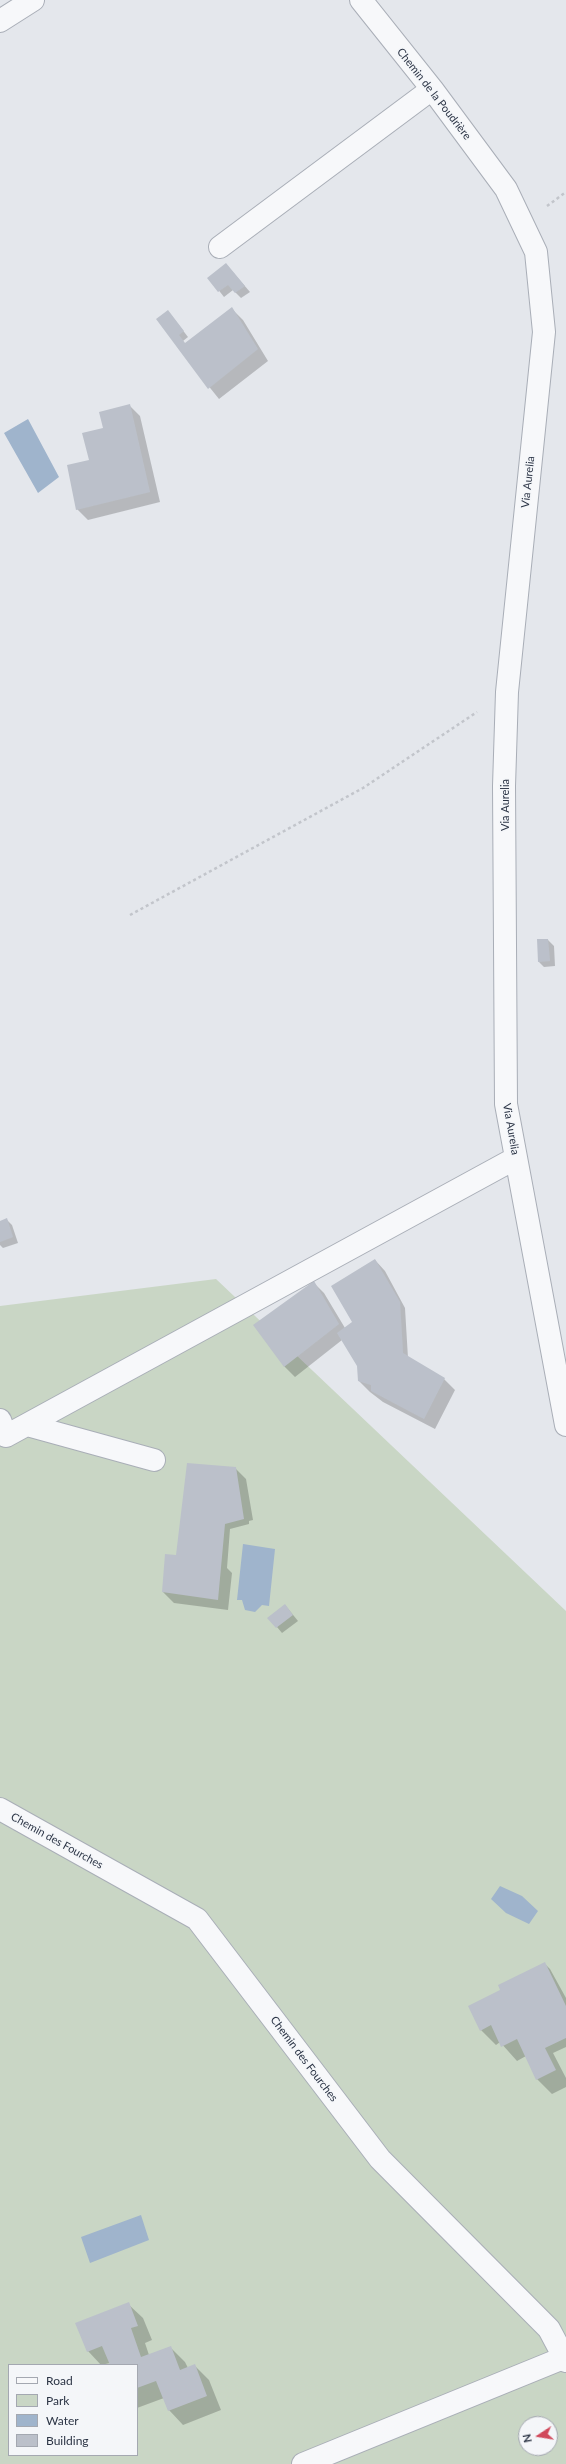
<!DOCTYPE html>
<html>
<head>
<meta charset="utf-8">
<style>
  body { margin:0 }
  #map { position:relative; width:566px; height:2464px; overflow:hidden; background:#e4e7ec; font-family:Lato,sans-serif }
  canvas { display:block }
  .legend { position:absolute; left:8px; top:2364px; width:130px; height:92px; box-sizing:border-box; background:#f4f6f9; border:1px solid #a4a8b1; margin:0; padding:5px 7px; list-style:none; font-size:12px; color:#2b3445 }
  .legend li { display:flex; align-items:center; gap:8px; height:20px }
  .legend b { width:20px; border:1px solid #a4a8b1 }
  .north { position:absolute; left:518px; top:2416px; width:40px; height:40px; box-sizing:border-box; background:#f4f6f9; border:1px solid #a4a8b1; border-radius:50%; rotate:258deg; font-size:11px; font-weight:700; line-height:16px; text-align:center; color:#2b3445 }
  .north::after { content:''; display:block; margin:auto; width:14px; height:18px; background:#d1495b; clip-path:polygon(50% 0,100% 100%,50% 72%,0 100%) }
</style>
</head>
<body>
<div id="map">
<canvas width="566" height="2464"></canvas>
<ul class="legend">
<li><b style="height:5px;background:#f7f8fa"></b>Road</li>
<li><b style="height:11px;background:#c9d6c5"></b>Park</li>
<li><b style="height:11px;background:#9fb4cc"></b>Water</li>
<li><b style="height:11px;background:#bbc0ca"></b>Building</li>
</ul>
<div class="north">N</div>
</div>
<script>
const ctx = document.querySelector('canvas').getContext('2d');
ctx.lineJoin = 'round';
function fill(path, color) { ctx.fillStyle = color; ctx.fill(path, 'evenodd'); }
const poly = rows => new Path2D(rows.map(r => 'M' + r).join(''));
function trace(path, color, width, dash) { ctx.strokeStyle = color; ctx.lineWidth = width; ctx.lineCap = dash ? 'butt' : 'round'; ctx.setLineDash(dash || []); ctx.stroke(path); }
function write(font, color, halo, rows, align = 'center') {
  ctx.font = font + ' Lato,sans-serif'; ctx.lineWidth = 3; ctx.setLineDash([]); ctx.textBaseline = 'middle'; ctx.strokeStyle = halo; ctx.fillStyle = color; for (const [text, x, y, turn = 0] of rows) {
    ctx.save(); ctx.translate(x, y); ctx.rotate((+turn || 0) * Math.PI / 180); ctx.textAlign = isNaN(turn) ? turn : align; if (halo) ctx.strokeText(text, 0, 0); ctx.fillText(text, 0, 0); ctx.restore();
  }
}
fill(poly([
  [216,1279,566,1611,566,2464,0,2464,0,1306],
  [9,2365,137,2365,137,2455,9,2455],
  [526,2424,550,2424,550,2448,526,2448]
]), '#c9d6c5');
fill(poly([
  [28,419,59,477,38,493,4,433],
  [243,1544,275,1549,269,1606,262,1605,255,1612,245,1610,242,1600,237,1600],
  [500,1886,522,1896,538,1911,529,1924,506,1913,491,1899],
  [141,2215,149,2240,90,2263,81,2237]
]), '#9fb4cc');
fill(poly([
  [226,264,250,292,241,298,233,290,224,297,209,278],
  [232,309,243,320,268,361,219,399,178,348,168,311,188,337,183,341,185,344],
  [129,405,140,416,160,502,88,520,77,509,90,461,104,429],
  [548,940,554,946,555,966,544,967,539,962],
  [7,1220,12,1225,18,1243,3,1248,0,1245,0,1222],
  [375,1260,385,1271,405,1308,408,1358,444,1379,455,1390,435,1429,383,1402,370,1392,359,1381,358,1366,342,1340,295,1377,284,1366,314,1283,324,1293,345,1328,353,1322],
  [235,1468,246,1479,253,1520,249,1521,249,1524,230,1529,227,1568,232,1573,228,1610,174,1603,163,1592,177,1556],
  [285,1605,298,1621,282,1633,277,1627],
  [544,1963,550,1969,566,1998,566,2047,553,2053,566,2078,566,2087,552,2094,537,2079,526,2056,517,2061,500,2042,496,2045,481,2030,501,1990],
  [128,2304,143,2318,152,2340,145,2343,149,2355,170,2347,185,2362,188,2368,195,2366,209,2380,221,2410,183,2425,169,2410,164,2398,137,2408,137,2365,111,2365,110,2363,101,2365,88,2351]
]), '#0003');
fill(poly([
  [226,263,245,286,235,293,228,285,218,292,207,278],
  [232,307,258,349,208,389,156,319,168,310,184,331,179,335,185,343],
  [130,404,150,492,76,510,67,465,89,460,82,433,103,428,99,412],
  [537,939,548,939,550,961,538,962],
  [7,1218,13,1237,0,1242,0,1221],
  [375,1259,400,1302,403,1353,445,1378,424,1419,371,1391,371,1385,358,1381,357,1366,337,1333,352,1322,331,1286],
  [314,1281,339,1324,284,1367,253,1325],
  [187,1463,236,1467,244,1519,225,1524,218,1600,162,1592,165,1554,176,1555],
  [285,1604,293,1615,276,1628,267,1618],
  [545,1962,566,2006,566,2038,545,2048,556,2070,536,2080,517,2039,501,2047,491,2025,480,2031,468,2006,500,1990,498,1985],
  [129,2302,138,2326,131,2328,141,2357,171,2346,180,2370,195,2364,207,2396,168,2411,156,2381,137,2388,137,2365,110,2365,102,2346,87,2352,75,2323]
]), '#bbc0ca');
const minor = poly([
  [361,0,432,89,506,189,536,252,544,332,507,692,504,786,506,1104,566,1425],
  [0,21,33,0],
  [220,247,432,89],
  [0,1420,6,1436,516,1158],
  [27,1425,154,1460],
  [0,1809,197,1919,380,2159,549,2329,566,2361],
  [303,2464,563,2358]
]);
trace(minor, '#a9aeb7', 24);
trace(poly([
  [547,206,566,192],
  [130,915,363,788,477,712]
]), '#c2c5cb', 2.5, [3, 3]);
trace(minor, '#f7f8fa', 22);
write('11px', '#2b3445', '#f4f6f9', [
  ["Chemin de la Poudrière",434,94,52],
  ["Via Aurelia",528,482,-84],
  ["Via Aurelia",505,805,-90],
  ["Via Aurelia",511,1129,80],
  ["Chemin des Fourches",57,1841,29],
  ["Chemin des Fourches",304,2059,53]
]);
</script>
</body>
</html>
